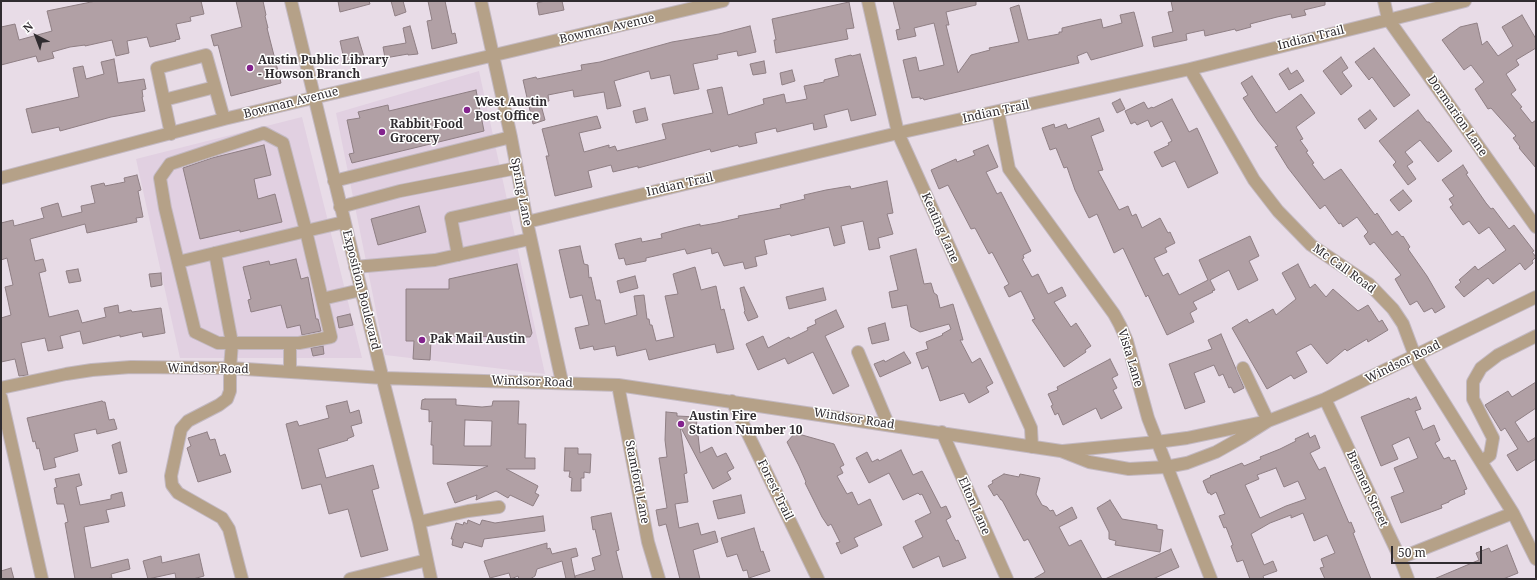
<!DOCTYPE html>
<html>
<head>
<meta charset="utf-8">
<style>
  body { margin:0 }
  #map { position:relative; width:1537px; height:580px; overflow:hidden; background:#e8dce7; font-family:"Noto Serif",serif }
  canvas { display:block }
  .frame { position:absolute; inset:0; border:2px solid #302c30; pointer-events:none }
  .north { position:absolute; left:16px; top:16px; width:40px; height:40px; -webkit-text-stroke:3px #fff; paint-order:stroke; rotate:318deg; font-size:11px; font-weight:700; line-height:16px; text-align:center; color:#302c30 }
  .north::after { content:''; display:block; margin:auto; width:14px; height:18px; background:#302c30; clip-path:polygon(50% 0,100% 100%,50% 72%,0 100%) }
  .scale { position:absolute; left:1391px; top:546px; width:91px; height:18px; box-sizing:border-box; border:2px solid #302c30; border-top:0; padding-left:5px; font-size:12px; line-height:14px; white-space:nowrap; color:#302c30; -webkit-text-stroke:3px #fff; paint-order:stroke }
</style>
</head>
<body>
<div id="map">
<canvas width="1537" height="580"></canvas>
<div class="frame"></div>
<div class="north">N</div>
<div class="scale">50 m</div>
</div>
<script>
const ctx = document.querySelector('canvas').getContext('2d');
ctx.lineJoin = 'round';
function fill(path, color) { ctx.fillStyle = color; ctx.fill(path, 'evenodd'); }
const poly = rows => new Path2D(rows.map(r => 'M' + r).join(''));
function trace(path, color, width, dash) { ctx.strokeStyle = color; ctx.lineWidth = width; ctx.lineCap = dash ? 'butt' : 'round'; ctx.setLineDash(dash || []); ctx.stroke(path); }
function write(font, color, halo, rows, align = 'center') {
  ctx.font = font + ' "Noto Serif",serif'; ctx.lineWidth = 3; ctx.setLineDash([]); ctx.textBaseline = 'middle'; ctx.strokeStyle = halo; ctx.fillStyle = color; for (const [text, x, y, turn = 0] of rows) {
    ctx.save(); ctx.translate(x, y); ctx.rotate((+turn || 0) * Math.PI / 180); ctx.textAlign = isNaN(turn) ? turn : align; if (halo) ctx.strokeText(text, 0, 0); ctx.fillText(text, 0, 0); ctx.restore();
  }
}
fill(poly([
  [479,71,545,374,385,355,336,113],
  [302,117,362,358,180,358,136,159]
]), '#e1d0e1');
const building = poly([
  [96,1,201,1,204,14,190,17,191,21,176,24,180,39,175,40,176,41,150,47,147,37,127,41,129,53,116,56,112,40,85,46,85,45,70,47,52,52,54,58,38,62,36,56,1,65,1,27,15,24,19,40,52,31,47,11,96,1],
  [236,1,263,1,266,15,265,16,268,28,267,28,281,83,231,96,218,45,214,46,211,35,242,27,236,1],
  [338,1,369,1,370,4,340,12,338,1],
  [391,1,403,1,406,12,395,16,391,1],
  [428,1,445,1,452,34,455,33,457,43,432,49,427,21,432,20,428,1],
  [545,1,562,1,564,10,539,15,537,3,545,1],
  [893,1,976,1,976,5,946,12,949,25,946,25,958,73,971,55,990,50,989,48,1019,42,1010,8,1019,5,1028,40,1059,34,1059,32,1062,32,1062,28,1101,19,1103,28,1122,23,1120,15,1134,12,1143,46,1091,60,1087,52,1077,56,1079,63,924,100,923,98,920,99,920,97,912,98,903,60,916,57,919,71,944,65,934,23,914,28,916,36,898,40,896,30,900,29,893,1],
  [1171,1,1325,1,1325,5,1304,10,1306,15,1292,18,1291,14,1277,17,1250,24,1251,27,1236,31,1235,29,1205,36,1204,30,1186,34,1187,40,1154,47,1152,37,1173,32,1168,12,1173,11,1171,1],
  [849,2,854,28,846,29,848,39,776,53,774,40,776,40,772,19,849,2],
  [1522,15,1536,39,1536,48,1516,60,1519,65,1506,74,1516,90,1511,94,1522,107,1520,108,1532,123,1536,120,1536,168,1519,148,1520,147,1513,138,1516,136,1491,108,1488,109,1475,89,1484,82,1471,65,1464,70,1442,40,1460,27,1477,23,1482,45,1487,41,1498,56,1513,46,1502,27,1522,15],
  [410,26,418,54,408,55,408,54,385,58,383,47,406,43,403,28,410,26],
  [750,26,756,52,738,56,737,51,717,55,718,59,693,64,699,89,674,94,670,75,651,79,649,71,614,81,621,106,607,109,604,92,574,97,573,90,548,95,549,101,542,102,543,104,541,105,545,120,533,124,523,80,536,77,537,79,582,70,581,65,600,62,672,42,719,34,750,26],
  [358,37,365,60,345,64,340,41,358,37],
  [1374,48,1410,95,1394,107,1372,77,1369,80,1355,62,1374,48],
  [860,54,876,115,851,121,848,109,824,115,827,127,814,130,813,123,777,132,776,128,755,133,757,143,739,147,738,145,711,152,710,149,638,168,638,166,613,172,611,165,588,171,592,187,555,196,546,156,549,156,542,129,597,116,601,128,579,133,584,152,609,145,609,148,615,146,617,151,666,139,662,124,713,113,707,90,722,87,728,115,764,104,763,99,784,94,786,103,807,99,804,86,824,82,824,80,839,76,835,59,851,55,852,56,860,54],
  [1341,57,1348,68,1342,72,1352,86,1341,95,1323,71,1341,57],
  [114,59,118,83,144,79,146,89,142,90,143,97,142,97,145,111,111,117,60,131,59,127,32,133,26,109,79,97,73,68,83,66,86,79,104,74,101,62,114,59],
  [764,61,766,73,753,75,750,64,764,61],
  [1288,68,1291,74,1297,70,1304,81,1289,90,1279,74,1288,68],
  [792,70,795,81,782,85,780,73,792,70],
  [1252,76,1276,113,1301,94,1315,113,1296,127,1303,139,1300,140,1308,151,1306,152,1314,163,1312,164,1324,180,1341,169,1375,215,1377,213,1392,235,1397,231,1402,237,1403,236,1410,247,1408,249,1427,276,1445,307,1435,313,1432,308,1424,312,1417,301,1410,305,1395,279,1401,275,1374,242,1370,245,1364,236,1368,232,1357,217,1343,227,1341,223,1339,224,1325,205,1320,209,1288,168,1275,147,1278,146,1258,121,1243,98,1248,95,1241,83,1252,76],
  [476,90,484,131,352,163,349,154,354,153,347,120,360,118,358,112,388,105,389,111,476,90],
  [1120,99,1125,109,1117,113,1112,103,1120,99],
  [1172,99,1189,132,1197,128,1218,173,1188,188,1175,161,1162,167,1154,152,1169,145,1168,143,1172,141,1162,121,1151,127,1148,120,1137,125,1135,122,1131,124,1125,111,1144,102,1148,109,1152,107,1153,108,1172,99],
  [645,108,648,120,636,123,633,111,645,108],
  [1370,110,1377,119,1365,129,1358,119,1370,110],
  [1418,110,1427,122,1429,122,1452,151,1438,162,1420,140,1405,152,1413,162,1407,166,1416,179,1408,185,1393,165,1396,162,1379,141,1418,110],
  [1099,118,1104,131,1091,136,1103,170,1098,171,1119,210,1128,206,1132,216,1136,214,1142,228,1160,218,1168,233,1170,232,1175,243,1165,248,1167,252,1154,258,1163,276,1168,273,1179,295,1208,280,1199,260,1250,236,1259,256,1249,261,1258,280,1238,290,1229,270,1210,280,1215,290,1212,291,1213,292,1193,302,1197,309,1190,313,1194,322,1167,335,1148,295,1146,297,1123,248,1114,253,1097,214,1089,218,1075,190,1067,167,1064,168,1056,148,1050,150,1042,128,1054,124,1055,128,1066,124,1068,129,1099,118],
  [264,145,271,175,254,179,258,199,275,194,282,222,240,232,240,230,200,239,183,168,212,158,264,145],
  [988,145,998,167,986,172,997,194,1001,192,1031,251,1023,255,1024,258,1022,259,1032,277,1038,274,1048,294,1062,287,1066,296,1054,302,1071,327,1076,323,1091,346,1085,350,1086,352,1064,367,1032,320,1035,319,1021,291,1009,297,1004,287,1009,284,992,252,989,254,975,228,971,229,948,185,939,189,931,170,956,159,957,162,975,155,973,151,988,145],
  [1463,165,1468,173,1466,174,1486,203,1491,209,1493,208,1509,229,1514,225,1534,251,1532,252,1536,257,1532,261,1533,263,1525,270,1520,263,1493,284,1488,278,1464,297,1455,287,1461,282,1459,280,1475,266,1478,270,1506,250,1489,227,1479,234,1469,221,1463,225,1450,207,1453,205,1449,199,1454,196,1442,180,1463,165],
  [137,175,141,190,138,191,143,217,136,218,137,222,87,233,85,224,30,239,35,261,43,259,46,271,39,273,49,317,78,310,82,323,106,317,104,308,118,305,119,313,131,310,132,312,161,308,165,333,143,337,142,332,120,337,120,335,83,344,80,331,60,336,63,348,48,351,45,338,21,343,28,375,19,376,15,359,1,362,1,318,11,315,5,287,13,285,7,258,1,260,1,223,13,220,14,226,44,218,41,208,58,203,62,217,82,212,81,206,95,203,91,186,104,183,105,186,125,182,124,178,137,175],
  [887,181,893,213,887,214,893,234,878,238,880,248,869,250,863,221,841,226,845,243,834,246,829,227,791,236,790,234,764,240,767,254,755,257,757,266,745,269,743,262,724,266,718,252,712,254,711,248,687,254,685,249,646,258,646,261,626,265,624,258,619,259,615,244,641,238,642,242,662,238,661,234,683,228,700,224,700,226,717,223,739,218,738,216,781,208,780,205,805,199,804,195,826,190,850,186,851,189,887,181],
  [1403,190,1412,201,1399,211,1390,200,1403,190],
  [419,206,426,232,378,245,371,219,419,206],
  [580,246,584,264,588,265,589,278,591,277,596,300,600,300,605,324,637,315,634,296,644,295,647,319,649,319,650,325,652,325,656,341,674,337,665,296,678,294,673,274,695,267,701,290,716,286,721,310,724,309,734,349,717,353,715,344,649,360,646,349,617,356,615,346,594,350,593,346,580,349,575,328,589,325,582,295,570,298,559,250,580,246],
  [916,249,924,284,931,283,934,293,937,295,940,308,953,304,963,340,960,340,972,363,980,358,993,383,986,387,989,392,969,403,964,393,940,401,928,366,922,369,916,353,928,349,926,342,943,335,942,334,951,329,949,324,920,332,911,327,907,305,892,308,889,292,898,290,890,256,916,249],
  [296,259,301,279,308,277,316,319,318,319,321,331,302,335,300,325,287,328,281,305,251,312,248,300,251,299,243,267,269,261,270,265,296,259],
  [517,264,532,333,530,337,443,336,442,341,431,341,430,360,413,359,414,341,406,341,406,289,449,289,449,279,517,264],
  [1298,264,1310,288,1315,284,1326,297,1333,289,1358,311,1368,305,1379,322,1382,320,1388,330,1368,342,1367,339,1347,351,1345,349,1327,364,1311,344,1296,352,1307,372,1294,379,1291,375,1267,389,1232,328,1247,319,1249,323,1273,309,1276,315,1296,299,1282,273,1298,264],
  [78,269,81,281,69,283,66,271,78,269],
  [161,273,162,285,151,287,149,274,161,273],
  [635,276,638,288,620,293,617,281,635,276],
  [744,287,758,317,748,321,744,312,745,311,740,288,744,287],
  [823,288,826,300,789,309,786,297,823,288],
  [836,310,844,327,825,336,849,386,833,394,813,352,788,364,785,358,758,370,746,344,763,336,768,348,789,337,790,339,808,330,807,328,816,324,815,320,836,310],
  [350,314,353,325,339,328,337,317,350,314],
  [885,323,889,340,872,344,868,328,885,323],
  [1221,334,1244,388,1234,393,1231,387,1229,388,1223,374,1219,376,1214,365,1194,373,1205,402,1185,409,1169,364,1212,349,1208,340,1221,334],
  [323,346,324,354,313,356,311,348,323,346],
  [904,352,911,363,880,377,874,364,884,360,885,362,904,352],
  [1110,359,1118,375,1112,378,1117,388,1113,390,1122,408,1101,419,1096,408,1063,425,1058,413,1055,415,1051,406,1053,405,1048,394,1058,390,1057,387,1110,359],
  [1536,382,1536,408,1515,422,1528,442,1536,437,1536,459,1517,471,1507,455,1518,449,1505,428,1501,431,1485,405,1508,391,1512,397,1536,382],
  [1416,397,1421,409,1415,411,1423,430,1434,425,1440,440,1435,443,1444,459,1449,457,1451,461,1455,460,1467,489,1464,490,1465,494,1449,501,1449,502,1441,505,1442,508,1401,523,1391,497,1404,492,1394,468,1418,458,1409,437,1392,445,1398,459,1381,466,1361,417,1409,398,1410,400,1416,397],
  [425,399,456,399,456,405,482,407,492,406,493,401,519,401,518,424,526,424,525,458,535,458,535,469,506,469,538,486,535,493,539,495,533,506,510,495,508,498,496,491,476,500,477,495,455,503,447,483,488,466,433,464,433,445,431,445,432,421,429,422,429,410,421,409,422,400,425,399],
  [465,420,492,421,491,446,464,446,465,420],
  [102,401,103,402,105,402,109,420,114,419,117,429,97,434,96,429,74,434,78,451,54,458,56,467,44,470,39,448,37,449,35,441,33,442,27,418,102,401],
  [347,401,350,413,359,410,362,423,351,426,354,436,347,439,348,440,318,449,326,478,373,465,379,488,372,490,388,550,361,557,348,509,329,514,321,484,302,489,286,424,297,421,299,426,329,418,326,406,347,401],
  [666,412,677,413,677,416,697,417,696,435,698,435,700,453,712,447,717,457,726,453,734,468,727,472,731,479,713,489,680,426,687,473,684,474,688,502,675,504,679,528,698,523,701,535,715,531,718,542,693,550,700,579,680,579,666,524,659,526,656,510,667,508,659,458,667,457,665,440,666,412],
  [207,432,210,440,215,439,220,456,225,454,231,472,198,482,187,448,191,446,188,438,207,432],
  [795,433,834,444,844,465,840,467,843,473,837,476,847,494,852,492,858,505,870,499,882,525,854,538,858,546,841,554,836,543,840,542,831,524,828,526,822,517,805,483,806,482,799,466,787,442,795,433],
  [1308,433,1310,438,1315,435,1320,448,1310,453,1319,470,1325,467,1349,523,1351,522,1355,532,1353,533,1371,579,1325,579,1320,568,1324,567,1321,559,1335,553,1327,535,1314,541,1303,513,1291,518,1291,515,1270,523,1251,534,1264,565,1273,561,1277,571,1263,576,1264,579,1250,579,1243,560,1237,562,1231,546,1233,545,1226,527,1224,528,1219,516,1225,514,1216,492,1211,495,1210,493,1208,493,1203,481,1211,477,1210,476,1242,463,1244,466,1261,459,1260,457,1280,449,1296,441,1295,439,1308,433],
  [1276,468,1284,487,1298,481,1306,499,1286,506,1260,518,1245,485,1259,479,1257,475,1276,468],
  [120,442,127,472,119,474,112,445,120,442],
  [565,448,578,448,578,454,591,454,590,473,584,472,584,478,581,478,581,491,571,491,572,478,569,477,570,471,564,471,565,448],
  [901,450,913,475,922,471,941,508,946,506,951,517,946,520,956,541,958,540,966,558,943,567,939,556,913,568,903,547,923,537,915,521,931,513,922,494,920,495,918,493,903,500,889,473,869,483,856,458,867,452,872,462,878,459,879,461,901,450],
  [79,474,82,485,76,487,80,505,111,499,111,495,122,492,125,506,106,510,109,522,84,527,91,568,128,559,130,569,111,574,112,578,105,579,75,579,65,523,68,522,64,504,57,504,54,488,57,487,55,479,79,474],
  [1004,474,1019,477,1020,474,1040,478,1036,494,1042,505,1047,507,1050,511,1053,510,1056,516,1072,507,1077,518,1059,527,1069,546,1081,540,1102,579,1033,579,1045,572,1028,539,1024,541,1002,500,1001,500,997,494,994,496,988,486,993,483,992,481,1004,474],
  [741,495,745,513,718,519,713,501,741,495],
  [1110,500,1122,519,1157,525,1157,529,1163,530,1160,552,1115,545,1116,541,1109,539,1109,532,1097,508,1110,500],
  [611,513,619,550,616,551,623,579,566,579,562,561,537,569,535,576,530,579,519,579,518,576,511,579,509,573,490,578,489,575,484,561,547,543,547,549,550,548,552,554,576,548,578,556,571,558,575,578,575,576,595,570,592,558,601,555,595,529,593,530,591,517,611,513],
  [543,516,545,531,484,539,482,547,464,542,462,548,452,545,453,539,451,539,456,523,463,525,464,522,467,524,468,520,480,525,482,520,495,523,543,516],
  [754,528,761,552,763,551,770,571,749,578,747,570,743,571,737,554,727,557,721,538,754,528],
  [1507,545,1518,573,1503,579,1434,579,1479,560,1476,553,1489,548,1491,552,1507,545],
  [1171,549,1179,567,1153,579,1105,579,1171,549],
  [199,554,204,576,193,579,176,579,175,573,148,579,143,561,161,556,162,563,199,554],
  [11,568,14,579,1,579,1,571,11,568]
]);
fill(building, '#b1a0a5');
trace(building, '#8f7f84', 1);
const minor = poly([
  [291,1,385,388,419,522,431,579],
  [481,1,511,137,527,222,562,382],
  [868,1,898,133,1031,428,1032,447],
  [1384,1,1388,19,1536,227],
  [1190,69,1254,180,1278,211,1311,245,1369,284,1393,309,1403,324,1415,356,1423,369,1513,513,1536,559],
  [164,100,215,87],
  [998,112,1009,169,1114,314,1120,325,1127,341,1148,418,1211,579],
  [171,134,157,68,206,55,224,119],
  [1,178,224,119,723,1],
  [334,181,511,137],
  [340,207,400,191,517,168],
  [527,222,898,133,1190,69,1465,1],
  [458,255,451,218,523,202],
  [178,262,306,231,331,337,299,343,232,343,215,253],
  [355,267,435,260,530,239],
  [322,299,361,290],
  [290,343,290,372],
  [858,352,888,424],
  [1243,368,1268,421],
  [618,385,648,542,659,579],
  [1,388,66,374,92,370,131,367,230,368,383,378,618,385,1061,451,1089,462,1129,469,1166,467,1187,463,1216,452,1241,438,1268,421],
  [1,397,42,579],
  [1325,399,1400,558,1408,579],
  [732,401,818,579],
  [942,432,1007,579],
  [1063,451,1157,442,1187,438,1268,421,1325,399,1536,297],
  [1481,462,1490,455,1493,438,1473,399,1473,382,1481,368,1498,355,1536,336],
  [419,522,468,511,499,507],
  [1400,558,1513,513],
  [242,579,229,529,222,518,178,493,172,485,171,476,181,429,188,421,219,405,227,399,230,391,230,368,232,343,218,343,195,332,165,208,160,178,170,164,264,133,283,143,306,231,344,222],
  [350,579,427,560]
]);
trace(minor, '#c3b9c2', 14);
trace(minor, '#b5a188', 12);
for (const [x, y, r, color] of [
  [250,68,4,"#83238d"],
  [467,110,4,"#83238d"],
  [382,132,4,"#83238d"],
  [422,340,4,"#83238d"],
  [681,424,4,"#83238d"]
]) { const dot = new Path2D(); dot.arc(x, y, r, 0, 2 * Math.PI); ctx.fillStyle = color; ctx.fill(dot); trace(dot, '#fff', 1.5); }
write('12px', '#302c30', '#fff', [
  ["Bowman Avenue",607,29,-13],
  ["Indian Trail",1311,38,-14],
  ["Bowman Avenue",291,103,-14],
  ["Indian Trail",996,112,-12],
  ["Dormarion Lane",1457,116,55],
  ["Indian Trail",680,185,-13],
  ["Spring Lane",521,192,79],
  ["Keating Lane",940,228,66],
  ["Mc Call Road",1344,269,36],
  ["Exposition Boulevard",361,290,76],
  ["Vista Lane",1130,358,73],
  ["Windsor Road",1403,362,-26],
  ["Windsor Road",208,369,1],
  ["Windsor Road",532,382,2],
  ["Windsor Road",854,419,9],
  ["Stamford Lane",637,482,79],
  ["Bremen Street",1367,489,65],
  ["Forest Trail",775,490,64],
  ["Elton Lane",974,506,66]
]);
write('bold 12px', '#302c30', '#fff', [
  ["Austin Public Library",258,61],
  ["- Howson Branch",258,75],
  ["West Austin",475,103],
  ["Post Office",475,117],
  ["Rabbit Food",390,125],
  ["Grocery",390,139],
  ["Pak Mail Austin",430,340],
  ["Austin Fire",689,417],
  ["Station Number 10",689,431]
], 'left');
</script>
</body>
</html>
